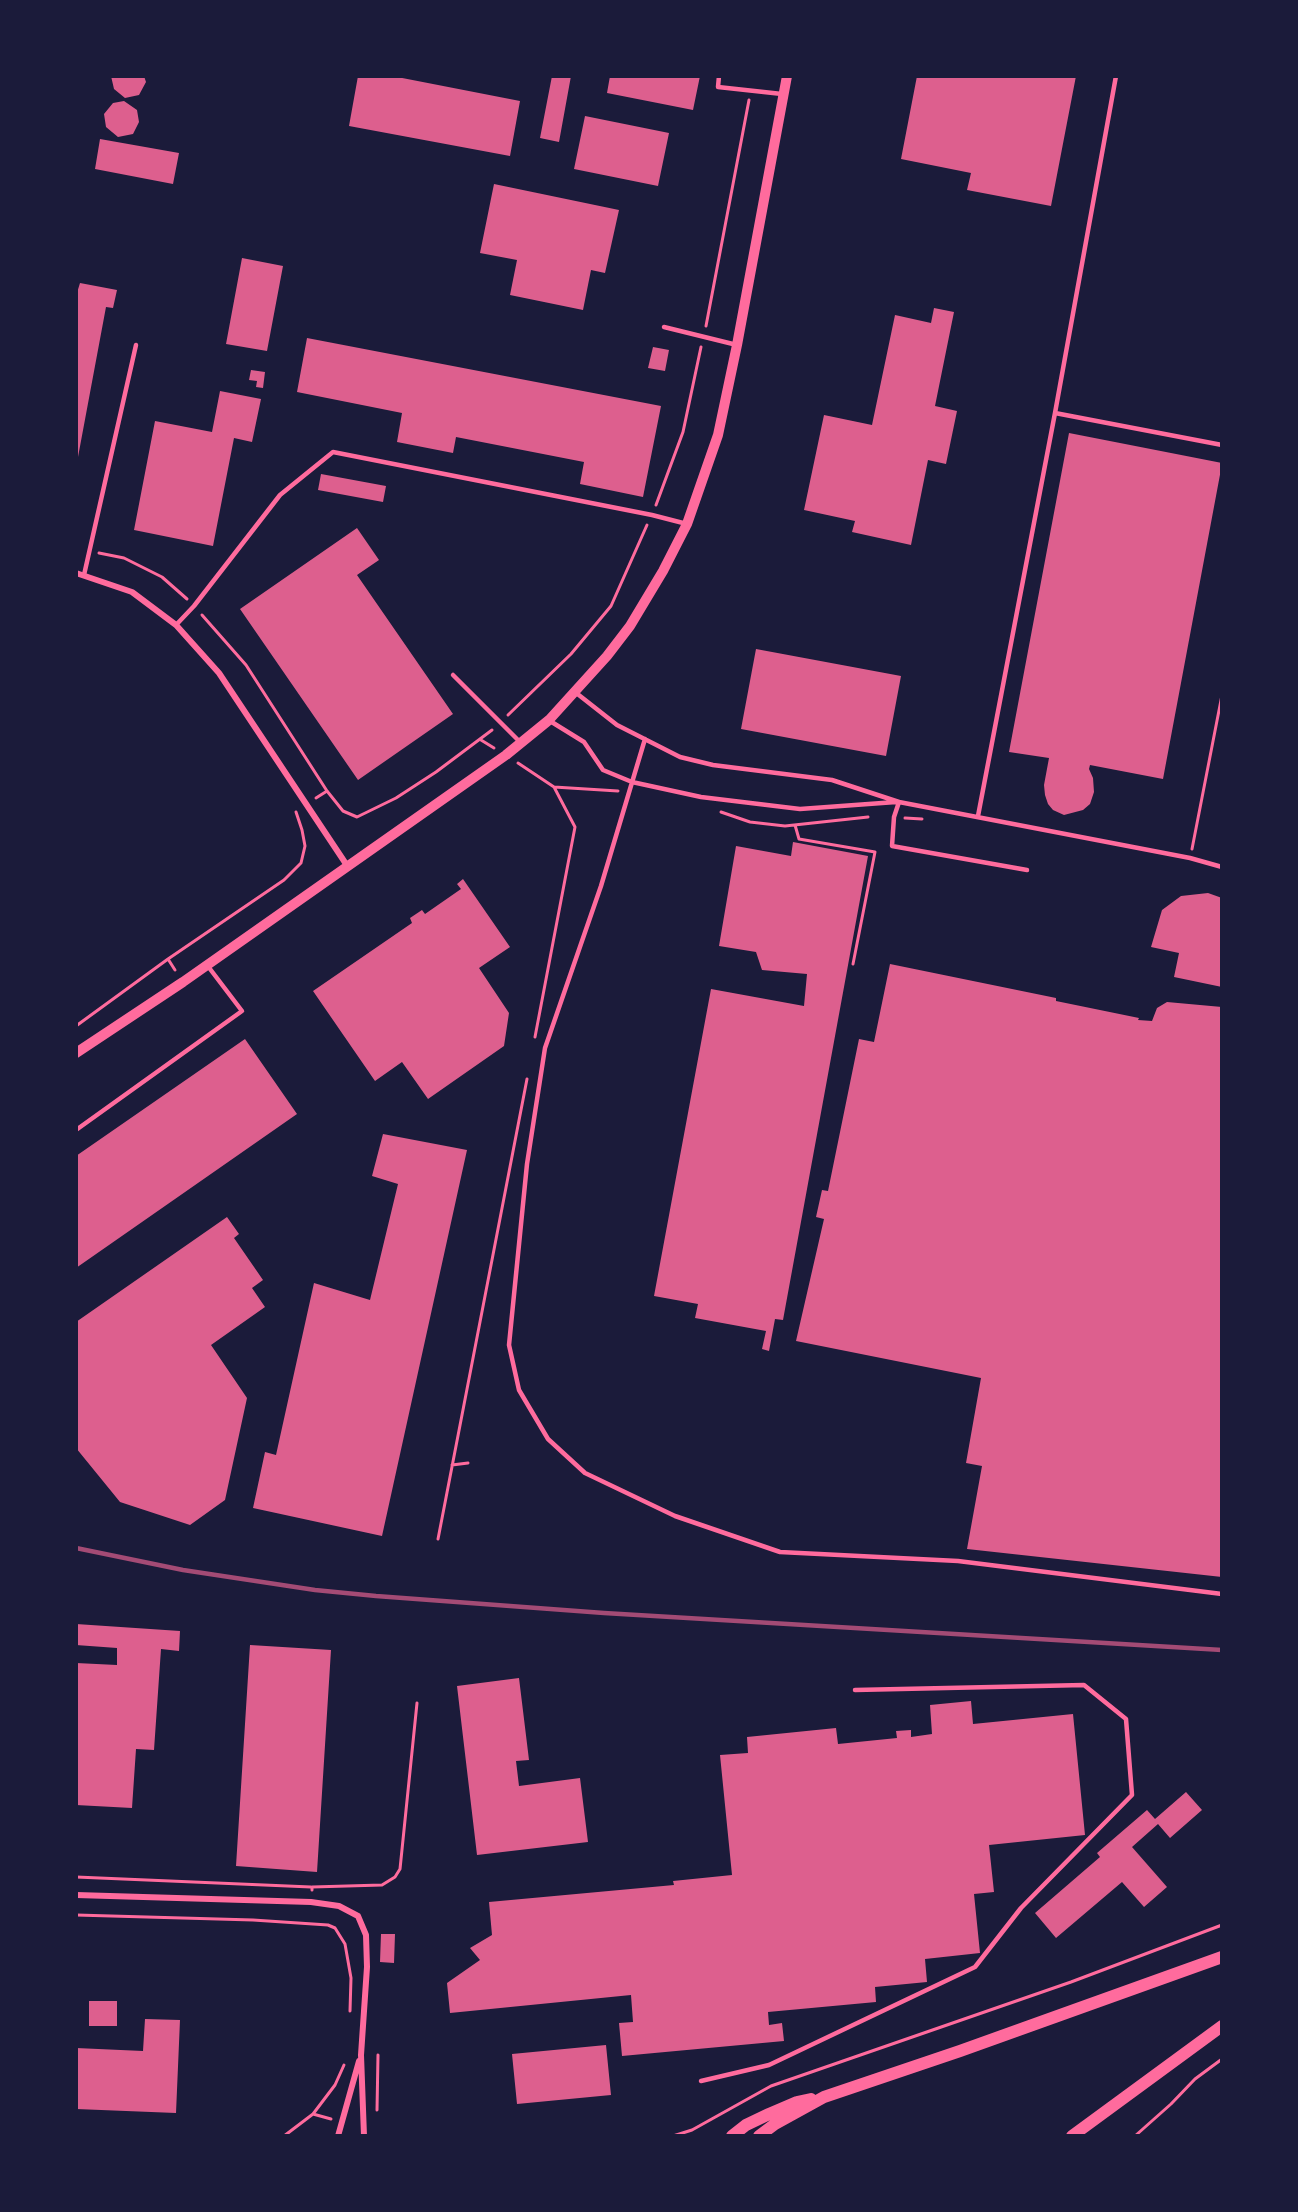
<!DOCTYPE html>
<html>
<head>
<meta charset="utf-8">
<style>
  body { margin:0 }
  #map { position:relative; width:1298px; height:2212px; overflow:hidden; background:#1b1b3a; font-family:"Open Sans",sans-serif }
  canvas { display:block }
  .frame { position:absolute; inset:0; border:78px solid #1b1b3a; pointer-events:none }
</style>
</head>
<body>
<div id="map">
<canvas width="1298" height="2212"></canvas>
<div class="frame"></div>
</div>
<script>
const ctx = document.querySelector('canvas').getContext('2d');
ctx.lineJoin = 'round';
function fill(path, color) { ctx.fillStyle = color; ctx.fill(path, 'evenodd'); }
const poly = rows => new Path2D(rows.map(r => 'M' + r).join(''));
function trace(path, color, width, dash) { ctx.strokeStyle = color; ctx.lineWidth = width; ctx.lineCap = dash ? 'butt' : 'round'; ctx.setLineDash(dash || []); ctx.stroke(path); }
fill(poly([
  [111,76,144,76,146,82,139,95,125,98,114,89],
  [358,76,392,76,520,101,510,156,349,126],
  [552,76,571,76,559,142,540,138],
  [610,76,700,76,693,110,607,93],
  [917,76,1076,76,1051,206,967,190,971,173,901,159],
  [124,101,137,110,139,122,133,134,118,137,106,127,104,114,113,103],
  [585,116,669,133,658,186,574,169],
  [100,139,179,153,173,184,95,169],
  [494,184,619,210,605,273,591,270,583,310,510,295,517,260,480,253],
  [242,258,283,266,267,351,226,344],
  [80,283,117,290,113,308,106,307,78,457,76,296],
  [934,308,954,312,935,406,957,411,946,464,928,460,911,545,852,532,855,521,804,510,824,415,872,425,895,315,931,323],
  [307,338,661,406,643,497,580,484,584,462,456,437,453,453,397,442,402,413,297,392],
  [653,347,669,350,665,371,648,368],
  [251,370,265,372,263,388,256,387,257,381,249,380],
  [220,391,261,399,252,442,234,438,213,546,134,530,155,421,212,432],
  [1069,433,1222,463,1222,464,1163,779,1090,765,1089,769,1093,778,1094,792,1090,804,1083,810,1064,815,1053,810,1048,804,1045,795,1044,785,1049,758,1009,752],
  [321,474,386,486,383,502,318,490],
  [357,528,379,560,357,575,453,714,358,780,240,609],
  [756,649,901,676,886,756,741,729],
  [793,842,868,856,783,1320,775,1319,769,1351,762,1349,766,1331,695,1318,698,1304,654,1296,711,989,804,1006,807,974,762,970,756,952,719,946,736,846,791,856],
  [463,879,510,947,479,968,509,1013,504,1046,428,1099,402,1062,375,1081,313,991,412,923,410,918,422,910,425,914,461,889,457,884],
  [1208,893,1222,898,1222,987,1174,977,1179,953,1151,947,1162,910,1181,896],
  [890,964,1056,998,1056,1001,1139,1018,1138,1020,1152,1021,1157,1008,1167,1002,1222,1007,1222,1577,967,1549,982,1466,966,1463,981,1378,796,1341,824,1219,816,1217,822,1190,828,1191,859,1039,874,1042],
  [245,1039,297,1114,76,1268,76,1156],
  [383,1134,467,1150,382,1536,253,1508,265,1452,276,1455,314,1283,370,1300,398,1184,372,1176],
  [227,1217,239,1234,234,1238,263,1280,252,1288,265,1307,211,1345,247,1398,225,1500,190,1525,120,1502,76,1448,76,1322],
  [76,1624,180,1631,179,1651,161,1649,154,1750,136,1749,132,1808,76,1805,76,1663,117,1665,117,1648,76,1645],
  [250,1645,331,1650,317,1872,236,1866],
  [519,1678,529,1760,516,1761,519,1786,580,1778,588,1842,477,1855,457,1686],
  [971,1701,973,1724,1073,1714,1085,1835,989,1845,994,1892,974,1894,980,1953,925,1959,927,1982,875,1987,876,2002,768,2012,769,2025,782,2023,784,2041,622,2056,619,2023,633,2022,631,1995,450,2013,447,1983,480,1960,470,1948,492,1935,489,1902,674,1885,673,1881,732,1875,720,1755,748,1753,747,1737,836,1728,838,1744,897,1738,896,1731,911,1730,911,1737,932,1734,930,1705],
  [1186,1792,1202,1810,1170,1838,1158,1824,1132,1847,1167,1887,1144,1907,1122,1882,1056,1938,1035,1913,1100,1857,1097,1853,1147,1810,1155,1819],
  [381,1934,395,1934,394,1963,380,1962],
  [89,2001,117,2001,117,2026,89,2026],
  [145,2019,180,2020,176,2113,76,2109,76,2048,143,2051],
  [606,2045,611,2095,517,2104,512,2054]
]), '#dd5f8e');
trace(poly([
  [706,326,749,100],
  [656,505,683,432,701,347],
  [99,553,124,558,162,577,187,599],
  [202,615,246,665,327,791,343,811,357,817,396,798,436,772,492,730],
  [508,715,571,654,611,606,647,525],
  [481,740,494,748],
  [518,763,554,787,575,827,535,1037],
  [554,787,618,791],
  [316,798,327,791],
  [721,812,750,822,785,826,868,817],
  [905,818,922,819],
  [795,825,799,839,875,852,853,964],
  [1192,849,1222,695],
  [168,959,175,970],
  [76,1026,168,959,284,880,301,863,305,846,302,830,296,812],
  [452,1465,468,1463],
  [438,1539,527,1079],
  [76,1877,311,1887],
  [312,1890,312,1887,382,1885,395,1877,400,1869,417,1703],
  [76,1915,253,1920,328,1925,335,1928,345,1944,351,1978,350,2011],
  [377,2110,378,2055],
  [313,2114,335,2085,344,2065],
  [284,2136,313,2114,331,2119],
  [673,2136,692,2130,771,2086,1071,1982,1222,1925],
  [1135,2136,1171,2104,1195,2079,1222,2059]
]), '#ff6b9d', 3);
trace(poly([
  [719,76,718,87,782,94],
  [664,327,737,345],
  [1055,413,1222,445],
  [84,575,136,345],
  [176,625,194,606,280,495,333,452,652,515,687,524],
  [453,675,520,742],
  [575,692,617,725,680,757,713,765,832,780,899,802,1190,858,1222,867],
  [550,721,584,742,603,770,632,782,701,797,800,809,896,802],
  [645,739,601,886,545,1048,527,1164,509,1345,519,1390,548,1439,585,1473,675,1516,780,1552,958,1561,1222,1594],
  [899,802,894,817,892,846,1027,870],
  [978,816,1055,413,1116,76],
  [76,1130,242,1011,207,965],
  [701,2081,769,2065,975,1967,1021,1908,1132,1795,1126,1719,1084,1685,855,1690]
]), '#ff6b9d', 4.5);
trace(poly([
  [76,573,132,592,176,625,219,673,348,867],
  [76,1895,311,1902,339,1906,358,1916,366,1935,367,1967,361,2055,364,2136],
  [338,2136,359,2061]
]), '#ff6b9d', 6);
trace(poly([
  [76,1053,183,982,506,755,549,720,607,656,630,626,663,571,687,524,718,435,737,345,787,76]
]), '#ff6b9d', 10);
trace(poly([
  [732,2136,746,2125,769,2114,797,2102,811,2099],
  [759,2136,775,2124,824,2097,960,2051,1222,1957],
  [1072,2136,1222,2026]
]), '#ff6b9d', 12);
trace(poly([
  [76,1548,183,1570,315,1590,376,1596,604,1613,1222,1650]
]), '#a44b75', 4.5);
</script>
</body>
</html>
